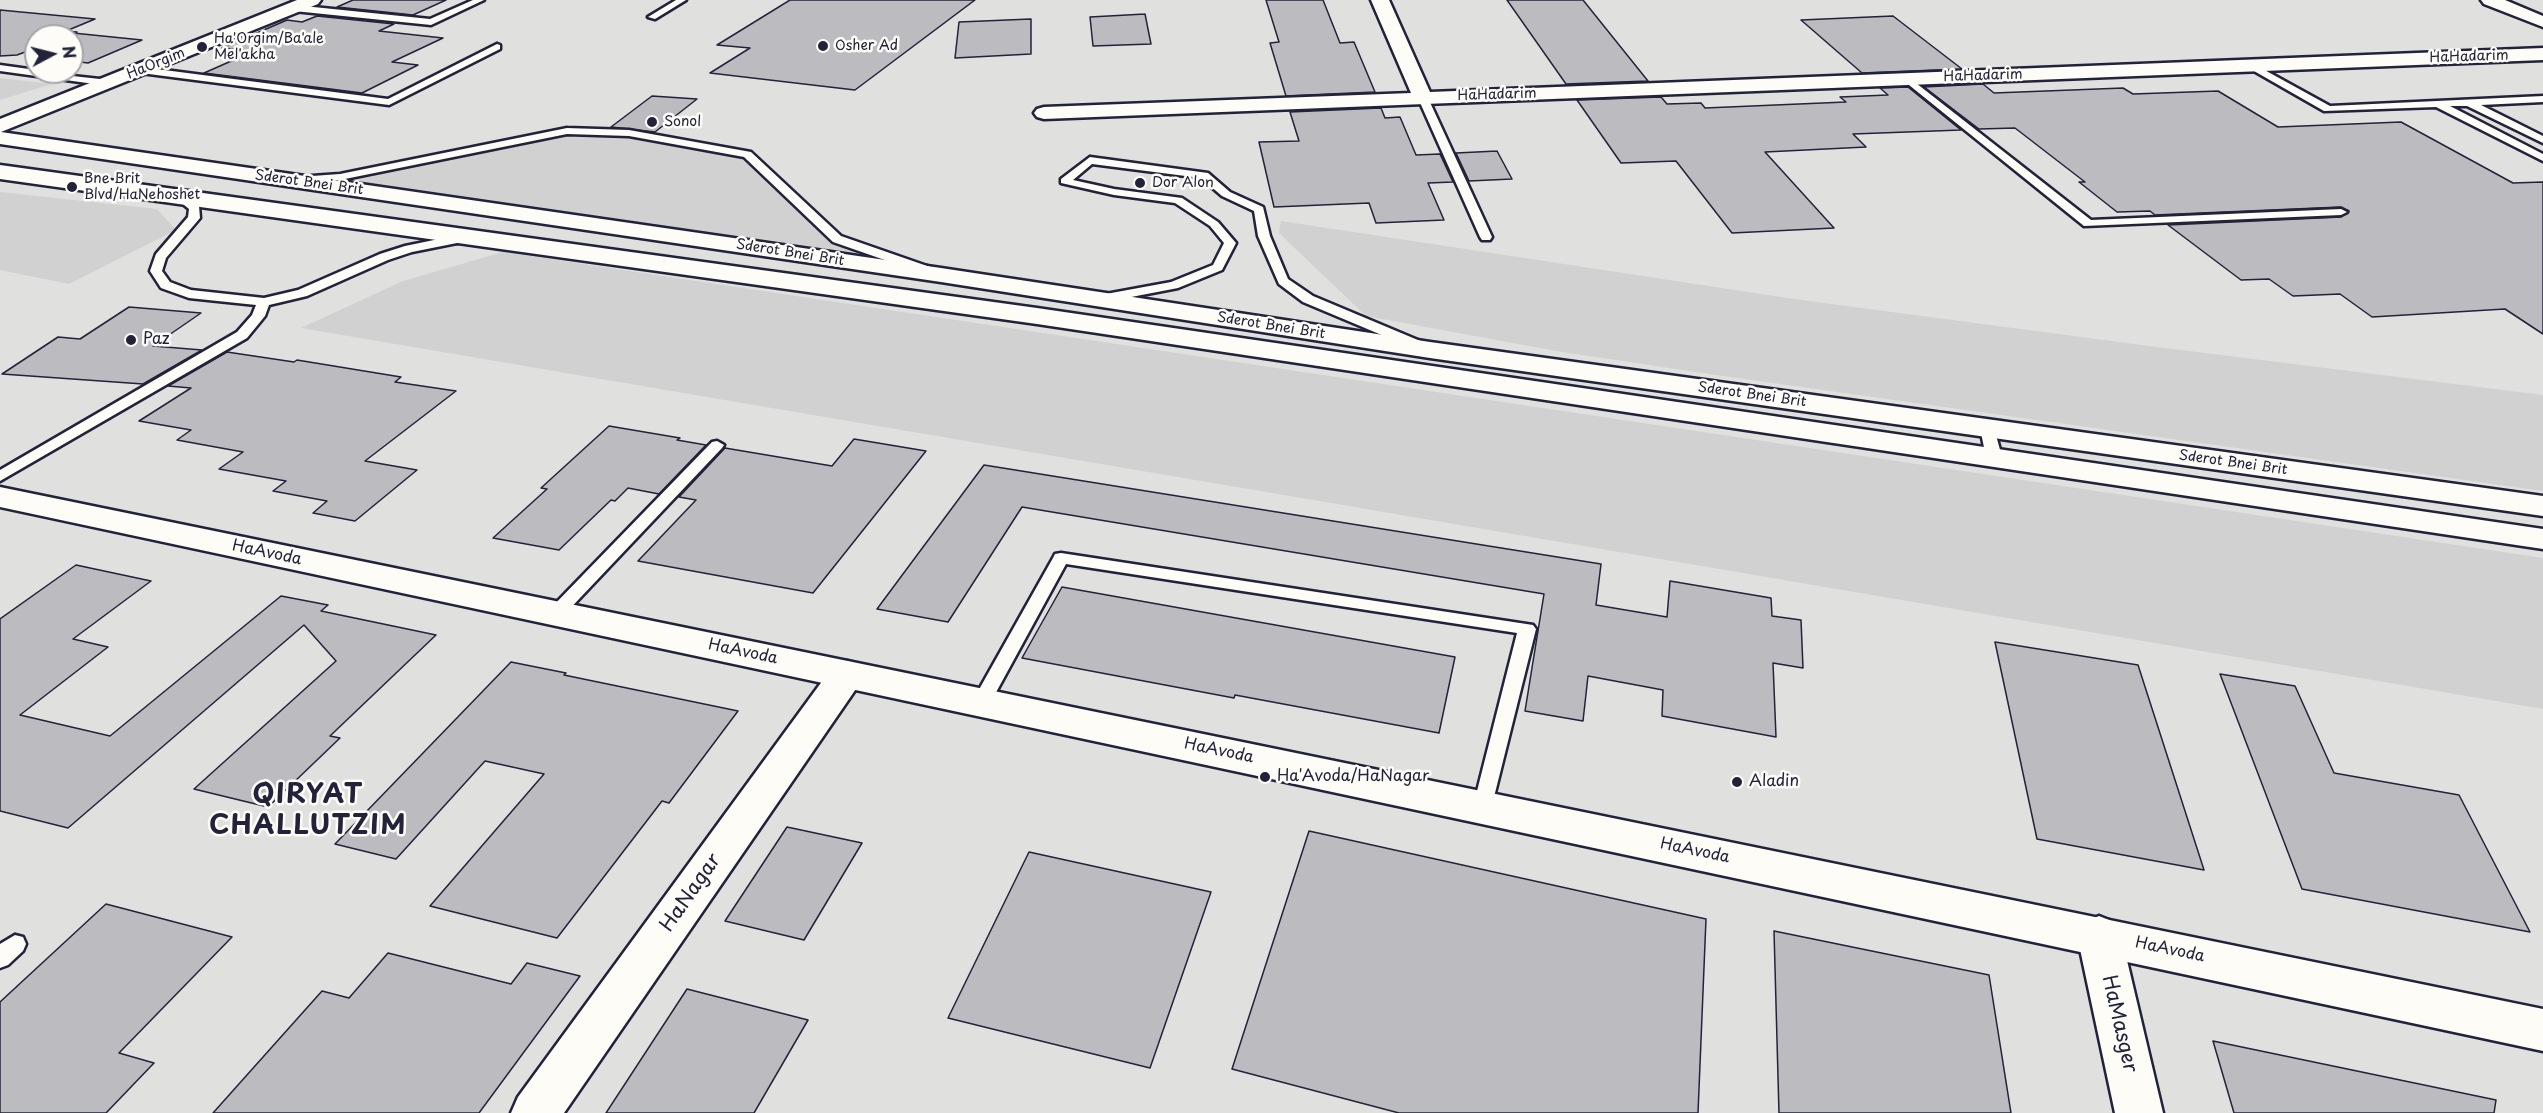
<!DOCTYPE html>
<html>
<head>
<meta charset="utf-8">
<style>
  body { margin:0 }
  #map { position:relative; width:2543px; height:1113px; overflow:hidden; background:#f0efec; font-family:"Playpen Sans",sans-serif }
  canvas { display:block }
  .north { position:absolute; left:24px; top:24px; width:60px; height:60px; box-sizing:border-box; background:#fdfcf7; border:2px solid #a5a5ac; border-radius:50%; rotate:83deg; font-size:16px; font-weight:700; line-height:24px; text-align:center; color:#22223b }
  .north::after { content:''; display:block; margin:auto; width:21px; height:27px; background:#22223b; clip-path:polygon(50% 0,100% 100%,50% 72%,0 100%) }
</style>
</head>
<body>
<div id="map">
<canvas width="2543" height="1113"></canvas>
<div class="north">N</div>
</div>
<script>
const ctx = document.querySelector('canvas').getContext('2d');
ctx.lineJoin = 'round';
function fill(path, color) { ctx.fillStyle = color; ctx.fill(path, 'evenodd'); }
const poly = rows => new Path2D(rows.map(r => 'M' + r).join(''));
function trace(path, color, width, dash) { ctx.strokeStyle = color; ctx.lineWidth = width; ctx.lineCap = dash ? 'butt' : 'round'; ctx.setLineDash(dash || []); ctx.stroke(path); }
function write(font, color, halo, rows, align = 'center') {
  ctx.font = font + ' "Playpen Sans",sans-serif'; ctx.lineWidth = 5; ctx.setLineDash([]); ctx.textBaseline = 'middle'; ctx.strokeStyle = halo; ctx.fillStyle = color; for (const [text, x, y, turn = 0] of rows) {
    ctx.save(); ctx.translate(x, y); ctx.rotate((+turn || 0) * Math.PI / 180); ctx.textAlign = isNaN(turn) ? turn : align; if (halo) ctx.strokeText(text, 0, 0); ctx.fillText(text, 0, 0); ctx.restore();
  }
}
fill(poly([
  [0,0,2543,0,2543,1113,0,1113],
  [36,36,72,36,72,72,36,72]
]), '#e0e0df');
fill(poly([
  [0,78,52,84,0,100],
  [567,131,629,133,747,154,867,265,347,188,340,177],
  [0,192,157,209,176,230,69,284,0,270],
  [1281,221,1801,300,2157,347,2543,395,2543,491,1709,374,1562,352,1366,316,1279,233],
  [503,252,2543,558,2543,709,301,328,403,281]
]), '#d2d1d1');
const building = poly([
  [353,0,446,0,413,15,337,7,353,0],
  [790,0,975,0,855,90,710,73,750,48,717,45,790,0],
  [1266,0,1323,0,1340,43,1354,42,1375,92,1286,96,1270,43,1279,42,1266,0],
  [1507,0,1583,0,1648,81,1566,84,1507,0],
  [0,10,95,19,66,31,77,32,73,33,142,40,88,63,72,61,72,34,66,36,36,36,36,48,17,55,0,56,0,10],
  [1145,14,1151,44,1093,46,1090,17,1145,14],
  [317,16,394,24,379,31,443,38,392,62,418,65,362,93,204,73,254,51,222,48,287,20,302,22,317,16],
  [1893,16,1962,69,1862,73,1801,20,1893,16],
  [1031,19,1031,54,955,58,959,22,1031,19],
  [1983,84,1994,93,2123,88,2133,94,2218,91,2278,127,2401,122,2513,183,2543,182,2543,334,2505,309,2372,317,2340,294,2293,296,2269,279,2241,280,2168,225,2341,217,2349,211,2341,207,2155,215,2150,211,2117,212,2079,182,2085,182,2015,128,1979,129,1924,87,1983,84],
  [1908,87,1961,130,1853,134,1866,147,1765,152,1834,228,1732,233,1676,161,1621,163,1577,100,1661,97,1667,104,1701,103,1705,108,1846,102,1840,97,1888,95,1880,88,1908,87],
  [652,96,697,99,655,132,611,127,652,96],
  [1381,108,1385,118,1400,117,1416,155,1440,154,1453,182,1428,183,1444,220,1376,223,1369,203,1274,207,1259,142,1299,141,1290,112,1381,108],
  [1497,151,1512,179,1469,181,1456,153,1497,151],
  [129,307,201,313,153,346,202,350,143,384,2,374,58,337,80,339,129,307],
  [227,352,294,362,297,360,401,377,395,382,456,391,365,461,417,470,355,521,313,513,327,501,273,491,286,481,219,469,243,452,177,440,191,430,139,421,191,388,168,386,227,352],
  [609,426,680,438,677,440,706,445,659,494,628,488,615,501,611,500,559,550,493,538,547,489,541,488,609,426],
  [854,439,926,451,813,593,638,561,696,500,679,497,725,448,832,466,854,439],
  [984,465,1601,564,1596,605,1667,617,1670,581,1771,598,1772,616,1801,620,1803,668,1773,663,1776,737,1662,716,1663,690,1588,676,1583,721,1525,711,1544,594,1022,507,948,622,877,609,984,465],
  [76,565,151,581,73,639,108,647,20,715,110,736,281,596,328,605,321,611,436,635,330,736,340,738,268,807,194,789,336,661,304,625,68,828,0,811,0,619,76,565],
  [1062,587,1455,657,1439,733,1235,695,1234,698,1022,658,1062,587],
  [1995,642,2138,665,2204,870,2037,839,1995,642],
  [511,662,566,673,564,675,738,711,669,803,662,801,557,938,430,906,544,774,485,761,396,859,335,844,511,662],
  [2220,674,2295,686,2334,773,2459,795,2530,932,2302,889,2220,674],
  [787,827,862,843,804,940,725,921,787,827],
  [1309,831,1706,919,1698,1113,1399,1113,1232,1069,1309,831],
  [1029,852,1211,892,1150,1068,948,1018,1029,852],
  [106,904,232,937,119,1053,154,1063,106,1113,0,1113,0,1002,106,904],
  [1774,931,1989,975,2011,1113,1779,1113,1774,931],
  [388,953,511,984,527,963,580,976,479,1113,213,1113,322,991,349,998,388,953],
  [687,989,808,1020,754,1113,606,1113,687,989],
  [2213,1041,2496,1100,2494,1113,2234,1113,2213,1041]
]);
fill(building, '#bcbcc0');
trace(building, '#22223b', 1.5);
const lane = poly([
  [473,0,484,0,431,25,294,11,290,8,294,5,430,19,473,0],
  [676,0,686,0,655,19,648,17,676,0],
  [497,44,500,45,500,49,389,105,141,73,136,70,141,67,388,99,497,44],
  [2250,62,2330,106,2543,96,2543,102,2481,105,2543,136,2543,143,2467,106,2450,106,2543,154,2543,161,2436,107,2324,111,2247,67,2245,65,2250,62],
  [0,65,36,70,36,72,109,80,114,83,109,86,0,71,0,65],
  [1907,76,2091,220,2341,209,2347,212,2341,215,2084,226,1904,81,1902,79,1907,76],
  [1419,96,1428,98,1492,237,1490,240,1482,240,1480,237,1418,98,1419,96],
  [567,128,629,130,751,152,841,236,930,267,932,270,926,274,922,273,833,242,744,157,629,136,567,134,340,180,298,183,292,180,298,177,340,174,567,128],
  [1090,157,1208,173,1230,192,1263,207,1270,236,1288,279,1313,296,1425,343,1427,346,1425,349,1415,349,1303,302,1279,284,1258,236,1254,211,1222,196,1201,178,1092,164,1073,180,1114,189,1182,198,1218,222,1236,243,1222,270,1178,288,1100,303,1095,302,1094,299,1095,296,1171,282,1213,265,1224,243,1210,226,1175,203,1114,195,1061,183,1061,179,1090,157],
  [178,192,199,206,200,218,166,258,162,271,170,282,191,290,264,298,298,290,380,254,405,246,463,234,469,238,467,241,412,252,388,260,307,296,269,305,265,316,247,338,0,481,0,470,237,332,252,315,256,305,189,298,161,288,150,271,156,254,188,217,189,209,172,195,178,192],
  [1987,424,1994,428,2002,457,1999,460,1994,462,1986,457,1980,428,1987,424],
  [717,441,724,445,722,448,562,617,550,617,547,613,550,609,712,442,717,441],
  [1061,553,1533,625,1536,629,1490,813,1483,815,1476,813,1473,807,1517,633,1066,564,988,707,981,709,974,707,972,702,1053,558,1055,554,1061,553],
  [15,935,23,937,26,944,23,951,8,965,0,968,0,944,15,935]
]);
const street = poly([
  [1371,0,1389,0,1430,92,2543,48,2543,60,1044,119,1037,117,1034,113,1037,109,1044,107,1411,93,1371,0],
  [2481,0,2505,0,2543,16,2543,27,2484,4,2481,0],
  [847,661,860,665,865,674,860,683,564,1113,511,1113,518,1097,834,665,847,661],
  [2099,916,2114,922,2121,935,2163,1113,2115,1113,2077,935,2084,922,2099,916]
]);
const secondary = poly([
  [297,0,321,0,318,4,1,132,941,268,1430,342,2543,496,2543,516,1430,358,941,282,0,144,0,119,297,0],
  [0,165,1037,308,2543,529,2543,549,1037,324,0,179,0,165],
  [0,487,2543,1009,2543,1051,0,507,0,487]
]);
trace(lane, '#22223b', 5);
trace(street, '#22223b', 5);
trace(secondary, '#22223b', 5);
fill(lane, '#fdfcf7');
fill(street, '#fdfcf7');
fill(secondary, '#fdfcf7');
for (const [x, y, r, color] of [
  [823,46,6,"#22223b"],
  [202,47,6,"#22223b"],
  [652,122,6,"#22223b"],
  [1140,183,6,"#22223b"],
  [72,187,6,"#22223b"],
  [131,340,6,"#22223b"],
  [1265,777,6,"#22223b"],
  [1737,782,6,"#22223b"]
]) { const dot = new Path2D(); dot.arc(x, y, r, 0, 2 * Math.PI); ctx.fillStyle = color; ctx.fill(dot); trace(dot, '#fdfcf7', 2); }
write('14px', '#22223b', '#fdfcf7', [
  ["Ha'Orgim/Ba'ale",214,39],
  ["Mel'akha",214,55],
  ["Osher Ad",835,46],
  ["Sonol",664,122],
  ["Bne Brit",84,179],
  ["Blvd/HaNehoshet",84,195],
  ["Dor Alon",1152,183]
], 'left');
write('14px', '#22223b', '#fdfcf7', [
  ["HaHadarim",2469,57,-2],
  ["HaOrgim",156,64,-22],
  ["HaHadarim",1983,76,-2],
  ["HaHadarim",1497,95,-2],
  ["Sderot Bnei Brit",309,183,8],
  ["Sderot Bnei Brit",790,253,9],
  ["Sderot Bnei Brit",1271,326,9],
  ["Sderot Bnei Brit",1752,395,8],
  ["Sderot Bnei Brit",2233,463,8]
]);
write('16px', '#22223b', '#fdfcf7', [
  ["Paz",143,340],
  ["Ha'Avoda/HaNagar",1277,777],
  ["Aladin",1749,782]
], 'left');
write('16px', '#22223b', '#fdfcf7', [
  ["HaAvoda",267,553,12],
  ["HaAvoda",743,652,12],
  ["HaAvoda",1219,751,12],
  ["HaAvoda",1695,851,12],
  ["HaAvoda",2170,950,12]
]);
write('20px', '#22223b', '#fdfcf7', [
  ["HaNagar",691,893,-55],
  ["HaMasger",2119,1024,77]
]);
ctx.letterSpacing = '1.5px';
write('bold 27px', '#22223b', '#fdfcf7', [
  ["QIRYAT",308,796],
  ["CHALLUTZIM",308,827]
]);
ctx.letterSpacing = '0px';
</script>
</body>
</html>
